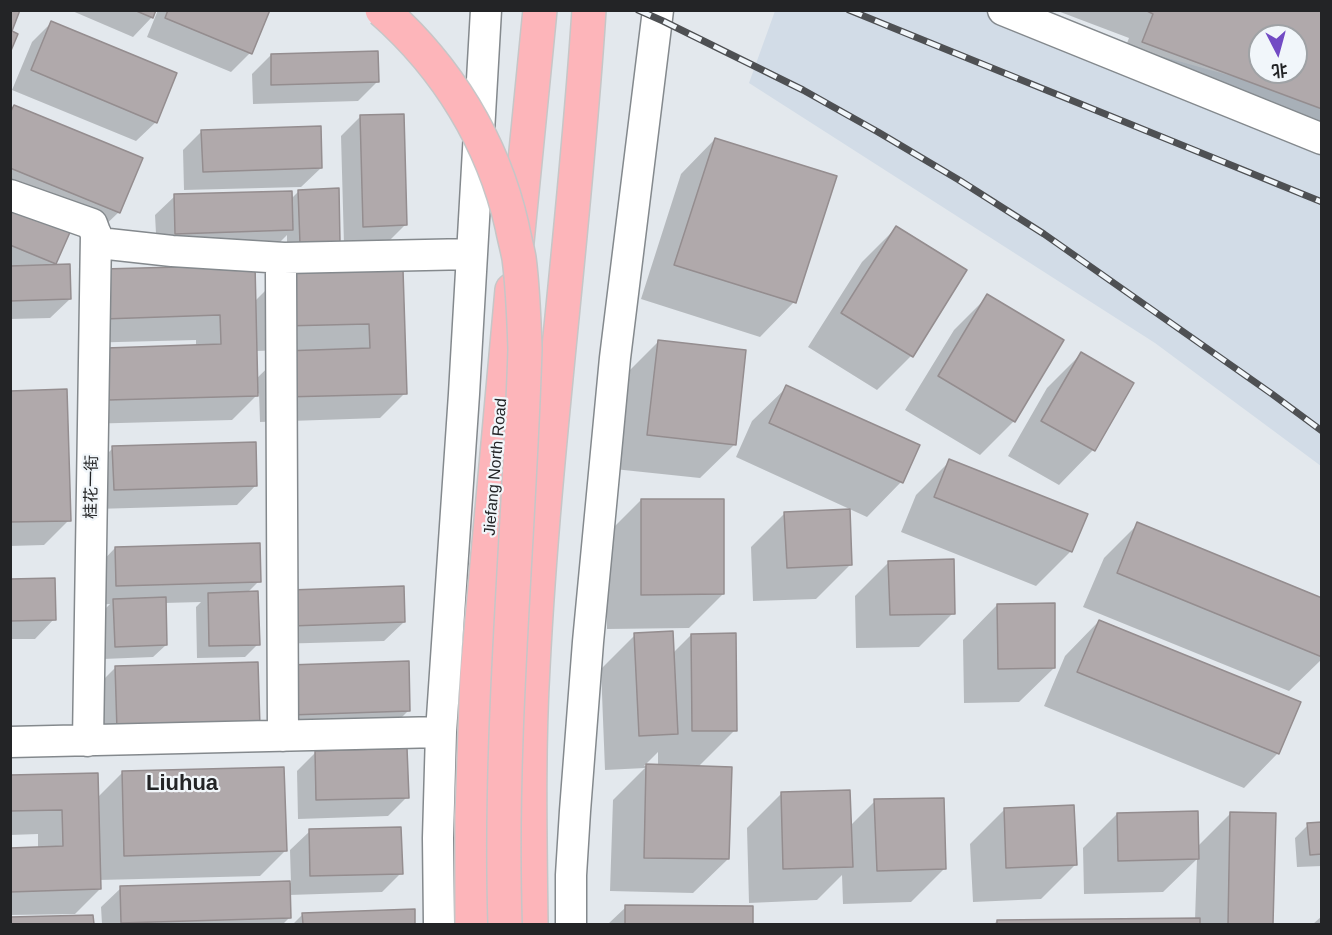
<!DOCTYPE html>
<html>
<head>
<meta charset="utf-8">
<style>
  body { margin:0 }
  #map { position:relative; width:1332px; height:935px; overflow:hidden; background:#e3e8ed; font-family:Helvetica,"Noto Sans SC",sans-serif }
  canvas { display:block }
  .frame { position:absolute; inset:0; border:12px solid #232426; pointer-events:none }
  .north { position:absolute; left:1248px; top:24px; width:60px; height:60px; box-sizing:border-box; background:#f1f6fa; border:2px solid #9fa2a5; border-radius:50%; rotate:174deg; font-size:16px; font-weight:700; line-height:24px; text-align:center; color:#232426 }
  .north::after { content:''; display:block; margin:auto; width:21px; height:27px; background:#724bc4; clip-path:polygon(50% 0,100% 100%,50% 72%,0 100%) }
</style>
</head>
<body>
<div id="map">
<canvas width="1332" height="935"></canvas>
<div class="frame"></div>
<div class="north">北</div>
</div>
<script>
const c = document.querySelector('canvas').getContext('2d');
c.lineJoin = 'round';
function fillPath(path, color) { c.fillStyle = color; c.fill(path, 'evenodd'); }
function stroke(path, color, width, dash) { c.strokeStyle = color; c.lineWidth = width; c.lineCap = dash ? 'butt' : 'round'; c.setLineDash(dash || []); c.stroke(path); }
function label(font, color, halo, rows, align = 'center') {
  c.font = font + ' Helvetica,"Noto Sans SC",sans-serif'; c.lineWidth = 4.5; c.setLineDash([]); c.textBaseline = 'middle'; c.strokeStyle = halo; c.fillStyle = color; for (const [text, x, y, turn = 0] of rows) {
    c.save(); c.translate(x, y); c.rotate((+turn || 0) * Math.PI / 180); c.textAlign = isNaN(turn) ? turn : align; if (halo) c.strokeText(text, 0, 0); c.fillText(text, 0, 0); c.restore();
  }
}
const built = new Path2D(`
  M996,10L1321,101V466L1155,343L749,83L775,11Z`);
const shadow = new Path2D(`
  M70,10H155L152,17L133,37Z
  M158,10H268L250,53L231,72L147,37Z
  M1055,10H1322V143L1118,67L1129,38ZM1260,36H1296V72H1260Z
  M51,23L156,122L136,141L12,90L32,42Z
  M271,55L377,82L358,101L253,104L252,74Z
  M14,107L119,212L99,231L10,194V110Z
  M360,117L405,225L386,244L344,245L341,136Z
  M202,131L321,168L301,187L184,190L183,150Z
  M715,139L794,302L760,337L641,299L681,174Z
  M299,191L339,242L287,256V235L273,249L157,252L155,215L175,196L291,199Z
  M10,206L69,230L54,266L70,299L50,318L10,319Z
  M896,228L965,271L911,356L877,390L808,347L862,262Z
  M104,271L254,302L282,274L402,271L405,393L380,418L260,422L259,393L232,420L83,424L82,374L196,347V340L80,343L79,296ZM286,350L256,379V351Z
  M988,296L1014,421L980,455L905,410L954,330Z
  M658,342L735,444L700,478L614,469L624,376Z
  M1081,354L1132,383L1093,450L1059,485L1008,456L1047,388Z
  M787,387L918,446L901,482L867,517L736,457L752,421Z
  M10,392L69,520L44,545L10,546Z
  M113,448L256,485L237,505L95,509L94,467Z
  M950,461L1071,551L1036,586L901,532L916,495Z
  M641,500L723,594L689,628L607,629V534Z
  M785,513L850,565L816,599L753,601L751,547Z
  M1138,524L1322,599V659L1289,691L1083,607L1104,558Z
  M115,548L259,581L247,593L258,644L245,657L197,658L196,607L201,602L164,603L166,645L153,657L103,659L101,613L110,604L98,605L96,568Z
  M889,562L953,613L919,647L856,648L855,596Z
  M10,581L54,619L35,639H10Z
  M291,591L404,622L384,641L273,644Z
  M997,605L1054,668L1019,702L964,703L963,640Z
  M1099,621L1278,753L1244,788L1044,706L1065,656Z
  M635,635L672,654L691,635L735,730L698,767L728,859L693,893L610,891L613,800L645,768L605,770L601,669ZM658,752V766H644Z
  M257,663L93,755L91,692L116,667Z
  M269,685L408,711L389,730L271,733Z
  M316,752L407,797L388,816L298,819L297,771Z
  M122,773L285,851L260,876L99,880L100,889L75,914L10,915V849L38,848V834L10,835V777L97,798Z
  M781,794L850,826L875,801L945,868L911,902L843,904L842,875L817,900L749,903L747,828Z
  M1004,810L1076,864L1041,899L973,902L970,844Z
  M1231,813L1275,814L1272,924H994L997,921L1195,920L1197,859L1163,892L1084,894L1083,848L1117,814L1197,847Z
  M1322,824V866L1297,867L1295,838L1308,825Z
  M310,831L401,873L382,892L289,895L290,917L283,924H102L101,907L121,888L291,883L290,850Z
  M626,907L752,908L751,924H608Z
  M413,911V924H293L303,914Z
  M1322,916V924H1313Z
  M92,917V924H10V919Z`);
const building = new Path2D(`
  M10,10H20L12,31L18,34L10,53Z
  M134,10H156L153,18Z
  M168,10H270L252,54L165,18Z
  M1145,10H1322V109L1142,42L1153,14ZM1260,36H1296V72H1260Z
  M51,21L177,73L157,123L31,70Z
  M378,51L379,82L271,85V54Z
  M14,105L143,158L120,213L10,168V113Z
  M404,114L407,225L363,227L360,115Z
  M321,126L322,168L203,172L201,130Z
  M715,138L837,176L796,303L674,265Z
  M339,188L340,243L300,244L298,190Z
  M292,191L293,230L175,234L174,194Z
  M10,205L71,230L56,264L10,245Z
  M896,226L967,270L913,357L841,313Z
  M70,264L71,299L10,301V266Z
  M255,265L258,396L108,400L106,348L221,344L220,315L104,319L103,269Z
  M403,270L407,394L284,397L283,351L370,348L369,324L283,326L281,273Z
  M987,294L1064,340L1015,422L938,376Z
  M658,340L746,350L736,445L647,435Z
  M1081,352L1134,383L1095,451L1041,421Z
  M786,385L920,445L903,483L769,423Z
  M67,389L71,521L10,522V391Z
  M256,442L257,486L114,490L112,446Z
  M949,459L1088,514L1072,552L934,497Z
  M641,499H724V594L641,595Z
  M850,509L852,565L787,568L784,512Z
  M1137,522L1322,598V657L1117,573Z
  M260,543L261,582L116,586L115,547Z
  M954,559L955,614L890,615L888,561Z
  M55,578L56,620L10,621V579Z
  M404,586L405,622L291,626L290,590Z
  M258,591L260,645L209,646L208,593Z
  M166,597L167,645L115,647L113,599Z
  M1055,603V668L998,669L997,604Z
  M1099,620L1301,702L1279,754L1077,672Z
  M673,631L678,734L639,736L634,633Z
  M736,633L737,731H692L691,634Z
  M409,661L410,711L290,715L288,665Z
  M258,662L260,727L117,731L115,666Z
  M407,748L409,798L316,800L315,751Z
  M646,764L732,767L729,859L644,858Z
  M284,767L287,851L124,856L122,771Z
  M98,773L101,889L10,892V848L63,846L62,810L10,811V775Z
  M850,790L853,867L783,869L781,792Z
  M944,798L946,869L877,871L874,799Z
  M1074,805L1077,865L1006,868L1004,808Z
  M1198,811L1199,859L1118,861L1117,813Z
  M1230,812L1276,813L1273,924H1228Z
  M1322,822V854L1310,855L1307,823Z
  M401,827L403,874L310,876L309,829Z
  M290,881L291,918L121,923L120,886Z
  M625,905L753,906V924H625Z
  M415,909V924H303L302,913Z
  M93,915L94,924H10V917Z
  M1200,918V924H997V920Z`);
const minor = new Path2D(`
  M1003,10L1322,139
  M10,195L92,224L99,243L172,251L284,258L472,254
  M281,273L283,736
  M88,741L96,234
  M10,742L441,732
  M439,924L438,838L441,732L464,394L486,10
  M571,924V875L575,811L588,642L615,358L658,10`);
const highway = new Path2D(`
  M517,242L540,10
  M472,924V816L477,675L512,290
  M531,924C530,839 528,752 533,667C544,447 575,230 589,10`);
const rail = new Path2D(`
  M638,10L663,21L803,90L878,132L959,180L1044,234L1272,394L1322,431
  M849,10L1322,202`);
const highwayBridge = new Path2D(`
  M382,10C447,67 493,142 512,226C514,237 517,247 519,258C523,288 524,319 525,349C519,541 499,732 505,924`);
const streetNames = [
  ["Jiefang North Road",496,467,-85],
  ["桂花一街",92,487,-89]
];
const districtNames = [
  ["Liuhua",182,784]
];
fillPath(built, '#d2dce7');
fillPath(shadow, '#0003');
fillPath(building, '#b0a9ab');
stroke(building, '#948d8f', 1.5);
stroke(minor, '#84898d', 33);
stroke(highway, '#c6c6c7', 36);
stroke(minor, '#fff', 30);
stroke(highway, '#fdb5ba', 33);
stroke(rail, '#4e5053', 7);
stroke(rail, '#f1f6fa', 4.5, [14]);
stroke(highwayBridge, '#c6c6c7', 36, []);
stroke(highwayBridge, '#fdb5ba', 33);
label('16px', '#232426', '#f1f6fa', streetNames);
label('bold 22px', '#232426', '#f1f6fa', districtNames);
</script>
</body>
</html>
